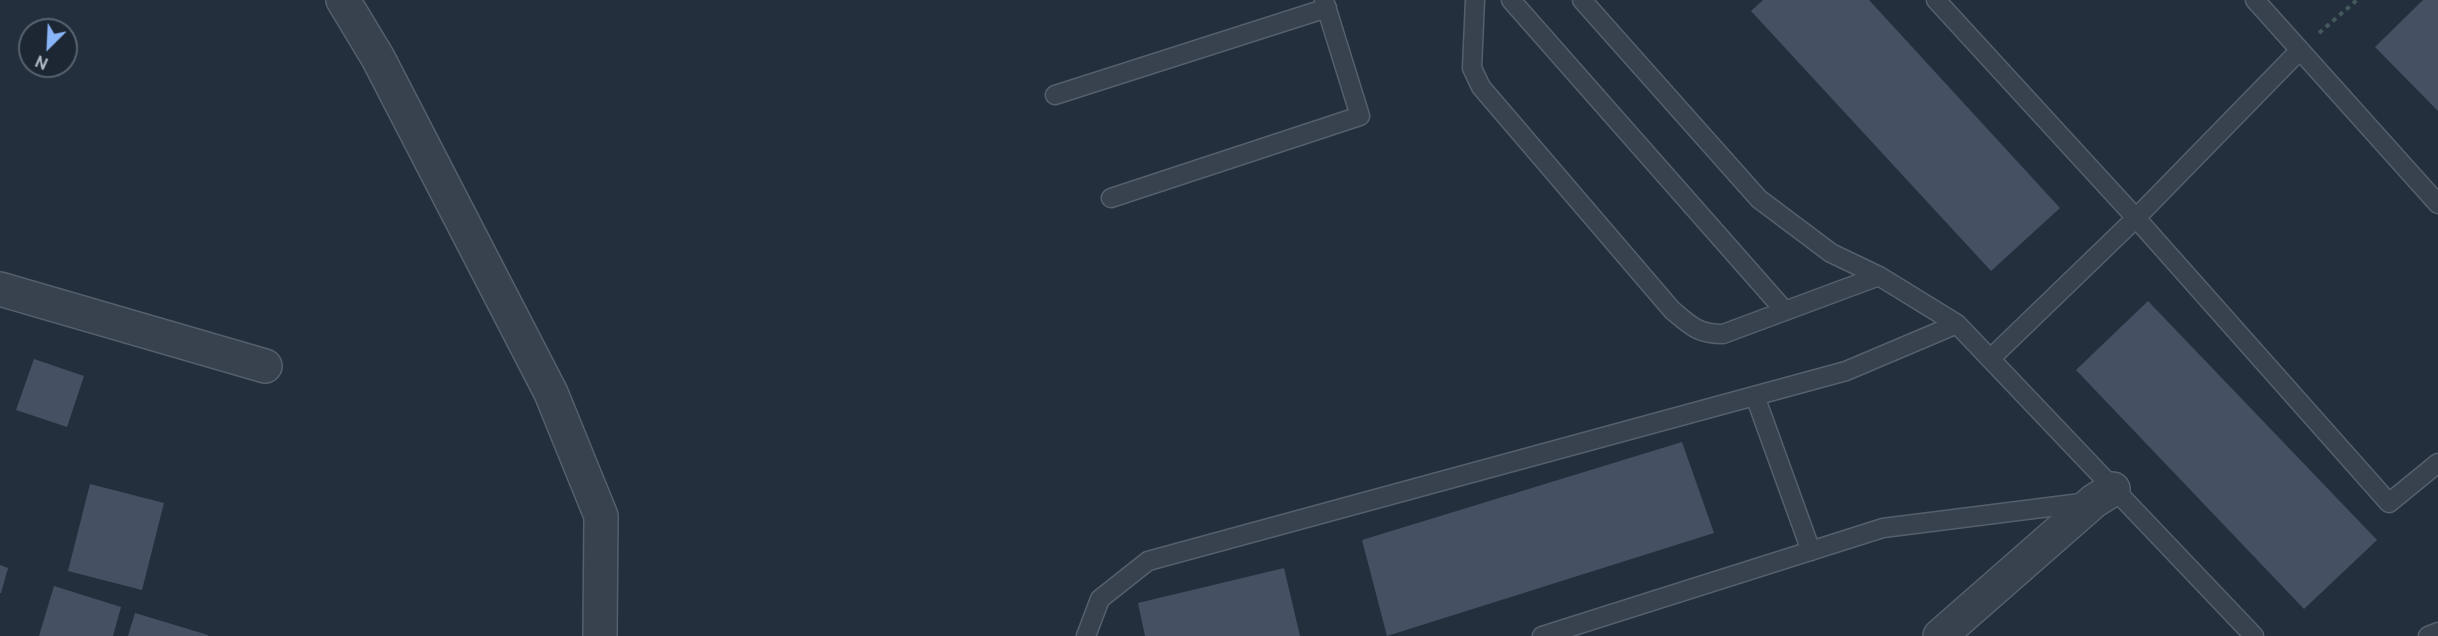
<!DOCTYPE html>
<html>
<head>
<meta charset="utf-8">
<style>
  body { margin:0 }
  #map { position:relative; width:2438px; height:636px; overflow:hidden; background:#242f3e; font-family:Ubuntu,sans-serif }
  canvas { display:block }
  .north { position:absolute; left:18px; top:18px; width:60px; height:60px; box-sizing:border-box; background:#1d2633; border:2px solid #59626f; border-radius:50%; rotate:204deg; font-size:16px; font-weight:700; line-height:24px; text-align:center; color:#b4bcc9 }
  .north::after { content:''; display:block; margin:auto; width:21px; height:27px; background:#8ab4f8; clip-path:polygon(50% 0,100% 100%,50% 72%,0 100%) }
</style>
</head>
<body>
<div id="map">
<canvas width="2438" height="636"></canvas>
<div class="north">N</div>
</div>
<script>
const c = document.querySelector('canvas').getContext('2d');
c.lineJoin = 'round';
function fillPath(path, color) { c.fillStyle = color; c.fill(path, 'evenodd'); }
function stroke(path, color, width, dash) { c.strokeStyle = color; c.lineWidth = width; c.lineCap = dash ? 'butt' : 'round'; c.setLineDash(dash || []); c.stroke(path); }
const building = new Path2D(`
  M1763,0H1869L2060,208L1991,271L1751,11Z
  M2423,0H2438V111L2375,47Z
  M2148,301L2377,540L2304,609L2076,370Z
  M34,359L84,376L67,427L16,410Z
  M1682,442L1714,533L1387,636L1362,540Z
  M90,484L164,503L142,590L68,571Z
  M0,565L8,568L1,593H0Z
  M1284,568L1300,636H1145L1138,603Z
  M54,586L121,607L113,636H39Z
  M135,613L208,635V636H128Z`);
const path = new Path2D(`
  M2319,33L2357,0`);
const service = new Path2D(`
  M1475,0L1472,68L1481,87L1672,310C1691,326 1698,334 1723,334L1879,276
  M1511,0L1785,311
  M1582,0L1759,199L1831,253L1879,276L1957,324L2254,636
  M1936,0L2136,218L2300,50
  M2255,0L2438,204
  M1055,95L1327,8
  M1111,198L1360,116L1324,0
  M1990,359L2136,218L2389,503L2438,463
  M1755,396L1811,551
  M1086,636L1100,599L1148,561L1846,371L1957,324
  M1542,636L1883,528L2089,502
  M2428,636L2438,632`);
const minor = new Path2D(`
  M343,0L378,58L551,393L601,516L600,636
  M0,289L265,366
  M1940,636L2094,501L2113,489`);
fillPath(building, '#455162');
stroke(service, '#565f6c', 21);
stroke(minor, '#565f6c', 36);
stroke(path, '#44595c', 4, [4.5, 4.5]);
stroke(service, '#38414e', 18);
stroke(minor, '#38414e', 33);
</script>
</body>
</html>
